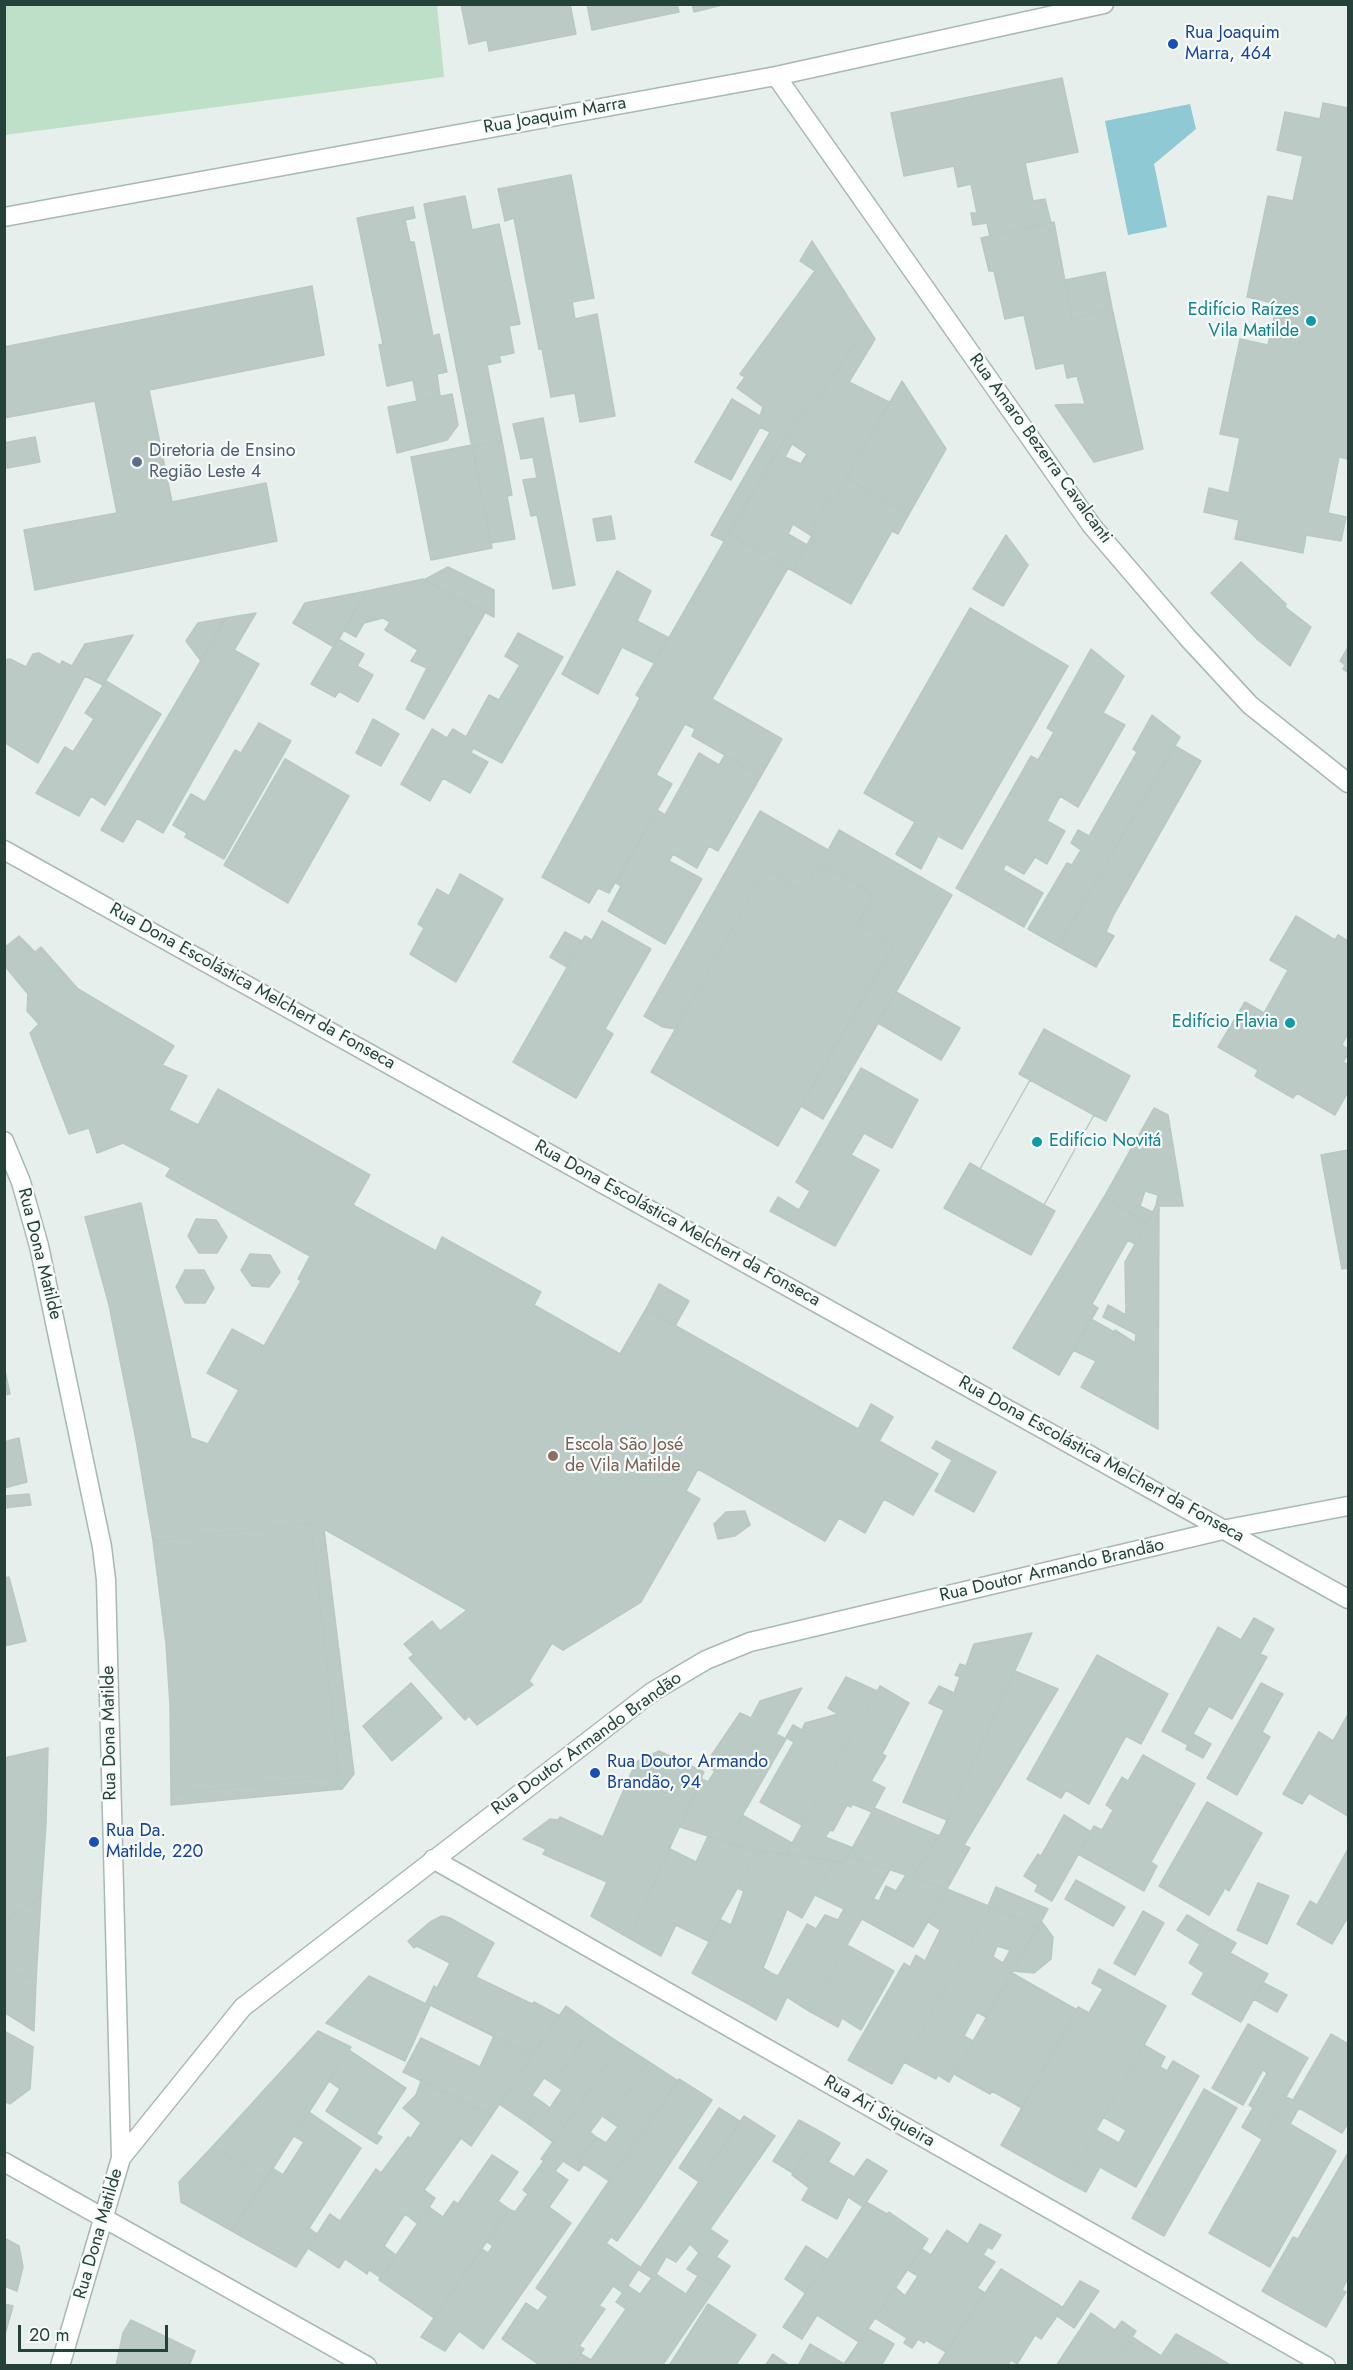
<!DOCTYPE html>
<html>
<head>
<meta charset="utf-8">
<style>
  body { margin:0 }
  #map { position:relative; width:1353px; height:2370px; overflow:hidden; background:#e6efeb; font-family:Jost,sans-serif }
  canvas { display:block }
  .frame { position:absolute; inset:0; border:6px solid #24423a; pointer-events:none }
  .scale { position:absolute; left:18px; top:2325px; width:150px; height:27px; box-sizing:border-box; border:3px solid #24423a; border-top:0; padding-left:8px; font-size:18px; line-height:21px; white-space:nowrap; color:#24423a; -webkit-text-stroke:4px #f7fbf9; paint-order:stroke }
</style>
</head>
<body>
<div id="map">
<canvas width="1353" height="2370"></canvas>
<div class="frame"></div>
<div class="scale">20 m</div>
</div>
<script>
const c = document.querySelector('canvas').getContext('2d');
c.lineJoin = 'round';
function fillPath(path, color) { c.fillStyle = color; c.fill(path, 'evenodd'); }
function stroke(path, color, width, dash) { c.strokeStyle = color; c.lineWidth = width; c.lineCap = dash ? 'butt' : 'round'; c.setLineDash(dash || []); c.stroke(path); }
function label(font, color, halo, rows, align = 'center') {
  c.font = font + ' Jost,sans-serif'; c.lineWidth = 4.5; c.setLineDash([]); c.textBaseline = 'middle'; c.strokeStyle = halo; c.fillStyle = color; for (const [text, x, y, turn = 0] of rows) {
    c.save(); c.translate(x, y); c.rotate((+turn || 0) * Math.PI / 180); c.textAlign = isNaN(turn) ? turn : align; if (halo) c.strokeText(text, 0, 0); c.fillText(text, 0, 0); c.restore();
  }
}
const green = new Path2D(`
  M4,5H437L444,77L5,135Z`);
const water = new Path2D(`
  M1190,104L1196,129L1154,164L1167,227L1128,235L1105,121Z`);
const building = new Path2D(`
  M461,4H570L576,34L489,51L487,40L469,44Z
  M587,4H677L679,12L592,30Z
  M692,4H726L694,12Z
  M1062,78L1078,152L1025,163L1033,201L1045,199L1051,223L990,236L987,223L973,225L971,213H977L971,184L958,187L954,166L904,176L891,113Z
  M1323,103L1348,108V459L1339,457L1328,513L1346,517L1341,541L1306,535L1303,553L1235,539L1239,520L1204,512L1209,488L1229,493L1240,438L1220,434L1240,339L1268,345L1277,304L1247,297L1268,196L1293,201L1303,156L1277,150L1285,112L1320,119Z
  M571,175L594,298L572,302L575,319L597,314L615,416L580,422L575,393L551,397L542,349H539L514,218L505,221L498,189Z
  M465,196L472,230L499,224L520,324L509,326L514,353L499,356L501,362L487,365L502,441L472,447L424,204Z
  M413,207L415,218L405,220L410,242H414L433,336L439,334L447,372L437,374L440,396L417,401L413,380L387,386L379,345L383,344L357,218Z
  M1054,222L1072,319L1112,308L1143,449L1094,462L1055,405L1085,404L1077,376L1067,378L1064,363L1036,369L1024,315L1005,319L994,271H989L981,238Z
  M812,241L867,327L806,415L802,411L724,541L711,535L770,432L760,427L731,480L695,462L732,399L760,416L763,407L737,388L745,377L740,374L815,271L800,261Z
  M1105,272L1112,308L1072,319L1065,280Z
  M312,286L324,355L149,390L172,502L266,483L277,541L35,590L24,530L117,513L95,401L4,418V347Z
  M867,327L875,339L849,382L889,402L833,501L828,498L812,526L816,528L812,536L793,524L788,534L807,545L793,571L729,533L802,411L806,415ZM792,444L807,454L801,464L785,457Z
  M902,381L946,449L909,514L846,478Z
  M452,394L458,425L447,440L397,453L388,407Z
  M543,418L575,585L553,589L537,515L531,516L523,480L537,478L533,457L521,459L513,424Z
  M35,437L40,462L7,468L4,443Z
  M502,441L512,495L507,496L515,539L491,543L472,447Z
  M472,445L492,548L431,560L411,457Z
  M846,478L909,514L898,534L892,531L851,604L793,571L816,528L812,526L828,498L833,501Z
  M611,516L615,539L597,541L593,519Z
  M729,533L788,568L712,699L782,739L761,776L692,736L695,729L685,724L656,775L672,784L609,893L598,888L589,903L542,877L640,698L636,695Z
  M1006,535L1028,565L1003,606L973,589Z
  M1241,562L1286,604L1285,607L1311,627L1290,666L1258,640L1211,593Z
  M448,567L494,590V617L424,580Z
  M617,571L651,591L637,621L669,638L654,663L622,647L598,694L562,674Z
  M423,579L485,613L424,719L406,709L427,668L411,661L418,650L385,630L390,622L383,618L364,623L356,637L343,630L367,591Z
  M367,591L334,647L293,623L305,603Z
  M970,608L1068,666L962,849L938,836L921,869L896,854L915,822L864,793Z
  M256,613L234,650L259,664L163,833L137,818L123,842L101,830L226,618Z
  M226,618L201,661L186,641L198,623Z
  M518,633L563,657L502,763L473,748L471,753L488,762L470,793L443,778L430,801L401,784L432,729L447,738L453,729L466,737L489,695L499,700L520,665L505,656Z
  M133,635L103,685L85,676L38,763L4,742V660L10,659L26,667L33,654L39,653L60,665L62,661L72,666L85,644Z
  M338,639L364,654L357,666L373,675L358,702L339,691L335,697L311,684Z
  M1348,647V672L1343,669L1345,665L1340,661Z
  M1091,649L1124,676L1103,713L1125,725L1078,807L1060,796L1047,821L1065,831L1047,864L1035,857L1024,874L1006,864L1003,870L1043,893L1024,927L956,888L1031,756L1038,760L1054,732L1047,728Z
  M106,681L161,714L105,805L91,796L79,816L36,793L65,747L73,752L94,719L85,713Z
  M1152,715L1180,737L1058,946L1028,929L1067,863L1072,865L1081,850L1071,843L1078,830L1089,836L1137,752L1133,749Z
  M373,719L399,734L381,766L356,753Z
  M259,723L291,741L224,859L185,837L187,833L173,825L191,794L205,802L235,750L241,753Z
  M1175,746L1201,761L1113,916L1106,932L1114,936L1096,967L1058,946Z
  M699,753L719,765L725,755L761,776L718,851L709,846L697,868L673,854L669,861L702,879L665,944L608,911L621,886L616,883L657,810L665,815Z
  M285,759L349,796L288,903L224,865Z
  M760,811L828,850L839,830L952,895L823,1119L801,1106L894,945L858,923L872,899L870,891L825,867L819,866L815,869L804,892L766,869L676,1029L663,1027L644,1016Z
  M819,866L825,867L870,891L872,899L858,923L894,945L778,1146L651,1072L766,869L804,892L815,869Z
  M460,874L503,899L456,982L410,954L424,928L418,924L437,889L449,896Z
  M1296,916L1335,940L1338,935L1348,941V1033L1342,1045L1348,1049V1054L1343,1062L1348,1065V1092L1335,1115L1297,1093L1293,1098L1255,1076L1258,1070L1218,1047L1245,1002L1264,1013L1288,970L1270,960Z
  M602,921L651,949L605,1029L613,1034L576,1098L513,1062L585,936L592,940Z
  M565,932L582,941L567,967L550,957Z
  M19,936L35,952L41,947L78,989L174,1046L162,1065L187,1076L169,1110L198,1125L218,1089L370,1175L353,1205L436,1251L442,1237L541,1292L534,1305L620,1354L646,1309L858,1429L871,1404L893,1417L879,1441L938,1474L913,1515L884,1499L865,1533L839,1518L825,1541L698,1469L686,1491L700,1499L641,1602L563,1650L552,1643L529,1681L533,1685L477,1725L469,1716L465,1720L409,1658L414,1655L404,1644L432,1621L440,1631L467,1610L324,1529L354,1774L342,1789L171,1805V1794L339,1775L311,1523L153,1541L136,1440L109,1305L85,1217L141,1203L191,1438L208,1444L301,1281L298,1279L310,1256L166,1176L171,1168L123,1143L97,1153L89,1128L69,1134L30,1033L39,1024L27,1011L28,994L4,965V948Z
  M896,992L960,1028L941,1060L878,1023Z
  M1044,1029L1130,1076L1106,1121L1094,1115L1044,1205L1055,1211L1031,1255L944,1208L970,1163L980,1169L1030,1080L1019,1074Z
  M861,1068L918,1100L892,1148L864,1133L851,1155L879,1170L835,1246L770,1211L778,1197L799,1210L810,1191L796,1182Z
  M1030,1080L1094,1115L1044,1205L980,1169Z
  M1154,1108L1168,1115L1183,1206H1156L1158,1195L1145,1191L1140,1206L1152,1212L1147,1223L1104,1197Z
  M1348,1150V1268L1342,1269L1321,1155Z
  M1104,1197L1147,1223L1135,1244L1128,1240L1092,1304L1098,1308L1059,1375L1013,1348Z
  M1156,1206H1159L1158,1429L1081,1387L1096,1361L1073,1350L1091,1319L1114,1332L1115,1330L1135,1343L1136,1334L1103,1317L1108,1305L1126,1315L1125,1262Z
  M196,1219L216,1220L227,1237L217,1253H199L188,1236Z
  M250,1254L270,1255L280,1272L269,1287L252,1286L241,1270Z
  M185,1270H204L214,1288L205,1303H185L176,1287Z
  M659,1284L689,1301L675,1326L646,1309Z
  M232,1329L264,1346L239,1390L207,1373Z
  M4,1366L10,1394L4,1395Z
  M19,1438L27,1482L4,1488V1442Z
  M936,1441L996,1472L974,1512L935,1491L952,1460L932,1448Z
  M29,1494L31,1505L4,1508V1496Z
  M745,1511L750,1525L735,1536L718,1539L714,1524L726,1512Z
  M311,1523L339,1775L171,1794L170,1705L166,1644L153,1541Z
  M9,1577L26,1641L4,1646V1578Z
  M1254,1618L1274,1629L1260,1654L1267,1657L1232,1719L1209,1706L1193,1734L1211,1744L1203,1758L1186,1749L1188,1745L1162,1731L1218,1627L1241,1640Z
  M1032,1633L947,1820L903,1802L944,1710L929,1703L939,1686L954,1693L960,1677L955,1675L960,1664L966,1666L974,1644Z
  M1097,1655L1168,1694L1141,1744L1126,1736L1089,1804L1066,1790L1061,1798L1027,1779Z
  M1015,1671L1058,1689L964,1845L970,1848L947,1889L912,1877L941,1833Z
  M846,1677L877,1691L802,1825L760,1802L794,1742L786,1737L793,1725L802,1730L805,1723L838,1714L828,1708Z
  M411,1683L442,1718L392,1761L363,1726Z
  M1261,1683L1283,1694L1262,1732L1270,1737L1237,1795L1207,1778Z
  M880,1686L909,1703L882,1754L886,1756L871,1781L885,1788L872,1812L852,1804L851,1807L847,1805L833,1831L830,1830L825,1837L853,1848L848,1856L844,1862L786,1854Z
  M802,1688L776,1734L786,1739L727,1842L680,1827L702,1779L708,1782L715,1771L707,1766L711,1756L740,1713L751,1718L760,1701Z
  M1348,1714V1816L1309,1793L1302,1804L1283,1794L1319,1732L1333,1741Z
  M48,1748L46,1824L4,1837V1758Z
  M659,1751L704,1772L629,1938L591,1916L607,1882L543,1854L546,1849L523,1839L550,1819L558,1820L560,1817L603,1837L636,1762Z
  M1143,1755L1195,1784L1151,1862L1157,1866L1144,1891L1078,1854L1094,1826L1102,1830L1113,1810L1106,1805L1122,1777L1128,1781Z
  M1207,1802L1262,1833L1229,1891L1225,1888L1209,1915L1159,1886Z
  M874,1808L939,1836L912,1877L848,1856Z
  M742,1815L792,1843L786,1854L753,1850L727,1842Z
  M1064,1815L1091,1832L1052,1901L1035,1891L1038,1885L1024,1876L1038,1854L1041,1856Z
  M46,1824L41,1897L4,1921V1837Z
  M708,1836L758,1851L708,1941L676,1925L661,1956L629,1938L670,1849L696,1862Z
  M1348,1849V1921L1346,1920L1332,1944L1297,1924L1310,1901L1317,1905Z
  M758,1851L834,1861L802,1918L787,1909L763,1968L771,1973L752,2006L692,1973L721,1920L731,1925L744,1891L737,1888Z
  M848,1856L890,1870L809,2011L787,1997L776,2020L752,2006L771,1973L778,1976L807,1924L816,1929L825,1915L838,1920L844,1909L815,1895L834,1861L844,1862Z
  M906,1875L947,1889L913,1947L862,1919L873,1899L879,1901L886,1886L896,1891Z
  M1076,1880L1125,1907L1113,1926L1065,1899Z
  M1258,1883L1289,1896L1267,1944L1237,1930Z
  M996,1887L1048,1909L1038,1927L988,1906Z
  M947,1889L991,1907L892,2084L848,2060L904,1963L910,1967L916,1955L925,1961L940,1930L928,1922Z
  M41,1897L36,1981L4,1968V1921Z
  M991,1907L1038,1927L986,2017L977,2012L964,2036L973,2041L949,2082L938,2075L936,2079L904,2062ZM997,1946L1010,1950L1003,1963L993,1957Z
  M1143,1911L1164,1923L1135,1975L1114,1963Z
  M1187,1915L1209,1928L1200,1944L1177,1930Z
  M442,1916L450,1918L494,1943L476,1977L532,2004L534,2002L560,2016L532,2055L426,2003L434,1986L437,1988L450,1963L417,1946L414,1948L408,1941L430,1922Z
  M1041,1921L1053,1937L1051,1959L1034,1973L1012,1971Z
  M1209,1928L1236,1943L1230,1953L1268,1974L1241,2022L1192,1994L1204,1973L1189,1963Z
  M847,1945L894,1971L861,2030L842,2018L838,2027L809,2011Z
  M4,1968L36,1981L34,2031L4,2012Z
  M1099,1969L1166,2006L1067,2182L1001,2145L1078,2007L1089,2013L1103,1989L1092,1983Z
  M1012,1973L1077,2010L1022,2108L992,2091L990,2094L954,2074Z
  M369,1976L430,2006L405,2061L326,2023Z
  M1264,1983L1287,1995L1277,2012L1254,1999Z
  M566,2006L593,2025L553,2084L544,2078L532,2095L542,2102L527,2123L499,2104Z
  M1248,2024L1308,2058L1262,2139L1242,2127L1253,2108L1249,2105L1267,2073L1263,2070L1243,2105L1212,2088Z
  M593,2025L621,2044L553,2142L527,2123L542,2102L550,2108L562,2090L553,2084Z
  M4,2031L33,2047L30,2089L10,2104L4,2101Z
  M318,2031L351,2047L266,2179L213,2146Z
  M1331,2034L1348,2044V2123L1342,2133L1299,2108L1290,2124L1336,2151L1270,2267L1209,2233L1286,2097L1293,2100Z
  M494,2036L532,2055L492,2115L403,2072L421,2038L480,2067Z
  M621,2044L649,2062L608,2120L602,2116L590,2132L596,2137L579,2161L553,2142Z
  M1144,2045L1165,2057L1160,2067L1167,2071L1173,2061L1199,2076L1136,2187L1100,2167L1086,2192L1067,2182L1096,2130L1119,2143L1126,2130L1103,2117Z
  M349,2050L406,2088L376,2134L382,2137L377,2144L326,2111L340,2089L329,2081Z
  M649,2062L678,2081L609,2181L579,2161L596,2137L606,2143L618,2127L608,2120Z
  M679,2079L712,2100L642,2205L609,2181Z
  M421,2081L492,2115L471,2146L461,2138L424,2190L435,2198L418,2224L405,2214L384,2246L396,2255L381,2278L369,2270L367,2274L345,2259L339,2268L308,2248L330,2214L340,2221L376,2169L381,2173L408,2137L411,2138L421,2123L403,2108L416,2095Z
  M1204,2089L1237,2108L1164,2236L1132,2218Z
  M719,2108L741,2122L699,2182L679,2168Z
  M309,2112L361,2148L309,2228L317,2234L296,2267L232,2231L272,2168L283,2175L304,2142L294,2136Z
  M744,2116L775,2136L710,2229L728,2241L716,2257L730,2266L716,2287L687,2269L699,2253L690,2244L676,2262L653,2249Z
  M799,2120L821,2132L793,2173L773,2161Z
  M821,2132L840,2143L828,2162L854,2177L867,2159L887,2171L863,2207L848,2197L837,2219L802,2200L809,2188L792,2175Z
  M553,2142L584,2164L579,2171L563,2161L555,2171L568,2180L549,2207L571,2223L483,2349L459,2331L445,2351L421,2337L482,2249L488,2253L493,2246L487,2242L509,2209L515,2212L528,2194L523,2190L544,2161L541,2159Z
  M213,2146L266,2179L232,2231L181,2202L179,2182Z
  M1348,2153V2278L1342,2290L1346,2292L1326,2327L1262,2291L1293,2237L1298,2239Z
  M492,2155L518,2172L498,2201L509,2209L434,2318L379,2280L429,2207L443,2217L454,2201L458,2204Z
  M609,2181L642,2205L617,2241L611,2237L606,2243L640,2267L623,2293L613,2286L599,2306L605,2309L579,2346L584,2349L572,2366H537L538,2364L502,2339L526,2303L538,2311L548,2297L536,2288Z
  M866,2202L887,2214L889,2212L928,2239L859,2342L817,2315L802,2339L783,2327Z
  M980,2224L1001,2235L992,2249L988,2247L983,2255L995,2262L977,2288L985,2293L946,2352L926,2340L924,2343L918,2339L912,2348L904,2343L907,2338L875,2318L896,2288L905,2296L918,2276L908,2270L922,2249L931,2255L947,2230L968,2244Z
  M4,2238L19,2246L23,2267L17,2291L4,2286Z
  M806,2246L828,2260L805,2293L785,2279Z
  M653,2249L666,2257L656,2274L686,2294L698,2276L716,2287L662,2366H572L581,2354L591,2360L626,2309L616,2302L628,2286L640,2294L652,2278L639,2270Z
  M1001,2269L1062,2307L1057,2316L1041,2339L1035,2335L1017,2364L1011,2360L1007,2366H937Z
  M1080,2281L1099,2291L1074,2328L1057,2316Z
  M4,2304L13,2306L4,2338Z
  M708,2304L756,2335L735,2366H669Z
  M1091,2313L1115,2330L1122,2321L1136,2331L1113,2366H1056Z
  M131,2320L195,2351L189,2366H116L123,2333Z
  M868,2329L894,2344L881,2366L844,2364Z
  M1176,2334L1210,2353L1202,2366H1113L1132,2337L1161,2356Z
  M810,2344L844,2364L802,2366L799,2364Z
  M1210,2353L1232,2366H1202Z
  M773,2354L790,2366H765Z`);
const minor = new Path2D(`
  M776,76L1092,526L1187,637L1250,705L1348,783
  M4,217L776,76L1104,4
  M4,850L1348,1599
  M4,1141L21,1182L39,1246L102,1547L106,1580L121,2158L60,2366
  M433,1859L1326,2366
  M121,2158L243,2007L652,1692L706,1660L750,1642L1227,1529L1348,1506
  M4,2162L367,2366`);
const markers = [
  [1173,44,6,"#1a4fb4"],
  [1311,321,6,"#0f9aa8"],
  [137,462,6,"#5c6f8a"],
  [1290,1023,6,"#0f9aa8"],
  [1037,1142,6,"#0f9aa8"],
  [553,1456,6,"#8d6e63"],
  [595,1773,6,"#1a4fb4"],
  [94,1842,6,"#1a4fb4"]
];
const transitNames = [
  ["Rua Joaquim",1185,34],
  ["Marra, 464",1185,55],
  ["Rua Doutor Armando",607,1763],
  ["Brandão, 94",607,1784],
  ["Rua Da.",106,1832],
  ["Matilde, 220",106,1853]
];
const streetNames = [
  ["Rua Joaquim Marra",555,116,-10],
  ["Rua Amaro Bezerra Cavalcanti",1040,449,54],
  ["Rua Dona Escolástica Melchert da Fonseca",252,987,29],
  ["Rua Dona Escolástica Melchert da Fonseca",677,1224,29],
  ["Rua Dona Matilde",39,1254,76],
  ["Rua Dona Escolástica Melchert da Fonseca",1101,1460,29],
  ["Rua Doutor Armando Brandão",1052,1571,-13],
  ["Rua Dona Matilde",110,1733,-91],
  ["Rua Doutor Armando Brandão",587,1744,-36],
  ["Rua Ari Siqueira",879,2112,30],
  ["Rua Dona Matilde",99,2234,-74]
];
const cultureNames = [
  ["Edifício Raízes",1299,311],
  ["Vila Matilde",1299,332],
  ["Edifício Flavia",1278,1023],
  ["Edifício Novitá",1049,1142,"left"]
];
const serviceNames = [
  ["Diretoria de Ensino",149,452],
  ["Região Leste 4",149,473]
];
const educationNames = [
  ["Escola São José",565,1446],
  ["de Vila Matilde",565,1467]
];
fillPath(green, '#bfe0c8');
fillPath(water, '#8ec9d4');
fillPath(building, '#bbcac4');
stroke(building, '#b8c9c2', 1.5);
stroke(minor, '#a8b8b2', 21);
stroke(minor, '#fff', 18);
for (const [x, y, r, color] of markers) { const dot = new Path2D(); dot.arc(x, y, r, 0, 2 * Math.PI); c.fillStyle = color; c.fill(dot); stroke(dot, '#f7fbf9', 2); }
label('18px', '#164399', '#f7fbf9', transitNames, 'left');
label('18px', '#24423a', '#f7fbf9', streetNames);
label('18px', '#0d838f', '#f7fbf9', cultureNames, 'right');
label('18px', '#4e5e75', '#f7fbf9', serviceNames, 'left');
label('18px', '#785e54', '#f7fbf9', educationNames, 'left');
</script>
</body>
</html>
